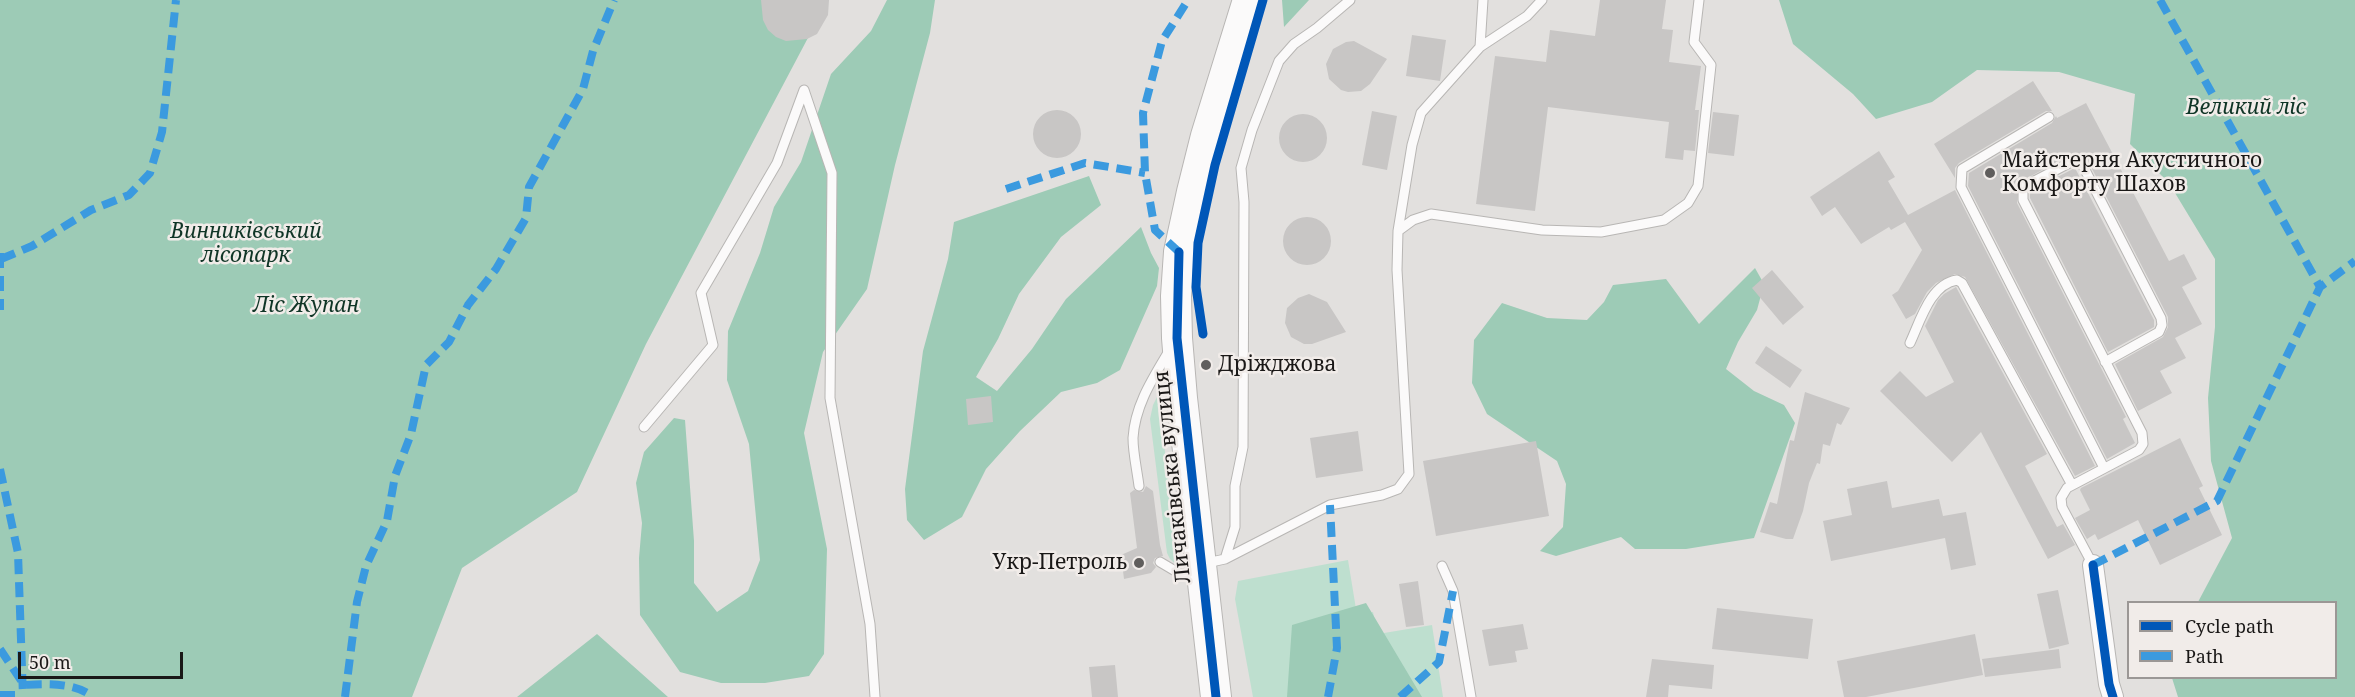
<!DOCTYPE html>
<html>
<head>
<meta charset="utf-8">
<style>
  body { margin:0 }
  #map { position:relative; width:2355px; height:697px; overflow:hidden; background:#e2e0de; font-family:"Noto Serif",serif }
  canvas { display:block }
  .legend { position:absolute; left:2127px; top:601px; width:210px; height:78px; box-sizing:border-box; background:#f1ece9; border:2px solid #9b9795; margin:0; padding:8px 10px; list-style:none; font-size:18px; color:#1a1817 }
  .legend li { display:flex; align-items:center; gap:12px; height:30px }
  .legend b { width:30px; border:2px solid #9b9795 }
  .scale { position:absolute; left:18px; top:652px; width:165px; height:27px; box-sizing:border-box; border:3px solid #1a1817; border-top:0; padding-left:8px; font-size:18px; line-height:21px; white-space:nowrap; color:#1a1817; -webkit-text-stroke:4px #f1ece9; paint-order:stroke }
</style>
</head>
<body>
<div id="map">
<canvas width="2355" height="697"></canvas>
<ul class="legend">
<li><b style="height:8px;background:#0057b8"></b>Cycle path</li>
<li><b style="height:8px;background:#3b9adf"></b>Path</li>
</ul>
<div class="scale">50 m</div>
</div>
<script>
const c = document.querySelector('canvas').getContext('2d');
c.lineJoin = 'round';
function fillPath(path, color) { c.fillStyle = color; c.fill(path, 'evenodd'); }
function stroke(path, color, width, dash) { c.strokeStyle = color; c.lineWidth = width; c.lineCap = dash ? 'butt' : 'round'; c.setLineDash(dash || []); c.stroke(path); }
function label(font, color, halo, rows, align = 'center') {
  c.font = font + ' "Noto Serif",serif'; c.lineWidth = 5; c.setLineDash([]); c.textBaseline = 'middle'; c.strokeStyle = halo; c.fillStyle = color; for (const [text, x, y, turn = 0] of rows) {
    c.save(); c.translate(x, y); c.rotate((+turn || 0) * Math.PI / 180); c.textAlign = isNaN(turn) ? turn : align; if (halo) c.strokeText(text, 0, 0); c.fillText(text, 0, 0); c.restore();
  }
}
const green = new Path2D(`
  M1158,395L1179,567L1170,559L1167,553L1150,419L1153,405Z
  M1348,560L1357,615L1373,612L1378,634L1432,625L1443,697H1253L1235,599L1238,581Z`);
const forest = new Path2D(`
  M0,0H828L646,344L577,492L462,568L412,697H0Z
  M887,0H935L930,33L895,165L867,289L823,352L804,433L827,549L824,654L809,676L765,683H721L680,672L640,615L639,558L642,523L636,483L644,452L674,418L685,420L694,541V583L717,612L748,591L760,560L749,444L727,380L728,331L760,253L774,207L801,162L831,74L871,31Z
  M1282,0H1309L1284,27Z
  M1779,0H2355V697H2178L2172,678H2336V602H2198L2232,538L2211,461L2208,398L2215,327V259L2169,183L2130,144L2135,94L2059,72L1977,70L1932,102L1876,119L1853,94L1793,44Z
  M1089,176L1101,205L1061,237L1019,294L998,339L976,377L997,391L1032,349L1066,299L1141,227L1151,253L1159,268L1157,286L1120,370L1097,383L1061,392L1020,431L986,469L962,517L924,540L907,520L905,489L923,351L948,259L954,222Z
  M1755,268L1764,284L1757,310L1738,342L1726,369L1754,391L1784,405L1795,423L1754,538L1686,549H1635L1621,537L1556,556L1540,551L1563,527L1566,484L1557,461L1487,414L1472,383L1474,340L1502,303L1547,318L1587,320L1604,302L1613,285L1666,279L1699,324Z
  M1366,603L1422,697H1287L1292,625Z
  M597,634L668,697H517Z`);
const building = new Path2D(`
  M761,0H829L828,15L817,34L807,39L786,41L776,37L768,30L763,20Z
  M1600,0H1666L1662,29L1673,30L1669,62L1701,66L1695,110H1699L1695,151L1684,150L1683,160L1665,158L1669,122L1548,107L1535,211L1476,204L1495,56L1546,62L1550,30L1595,36Z
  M1412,35L1446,40L1440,81L1406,76Z
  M1354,41L1387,59L1370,84L1361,91L1348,92L1341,90L1329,79L1326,64L1333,49L1346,42Z
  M2033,81L2052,111H2046L1959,163L1955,168V178L1934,144Z
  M2086,103L2169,261L2184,254L2197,279L2182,287L2202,324L2175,338L2186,358L2160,371L2172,393L2138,411L2115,364L2163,337L2168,327V317L2088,161L2080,155H2070L2018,183L2017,203L2126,417L2123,419L2135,443L2107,459L1968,186L1969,173L2052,123L2056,116L2057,118Z
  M1033 134a24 24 0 1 1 48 0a24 24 0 1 1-48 0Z
  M1372,111L1397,116L1387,170L1362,165Z
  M1713,112L1739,115L1734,156L1708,153Z
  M1279 138a24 24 0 1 1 48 0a24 24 0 1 1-48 0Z
  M1879,151L1895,177L1888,181L1908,215L1955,190L2095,466L2075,476L1965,277L1955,274L1936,283L1927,292L1915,314L1906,319L1892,295L1898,291L1922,250L1905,222L1891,230L1889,227L1861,244L1835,207L1822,216L1810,197Z
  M2075,168L2154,320V327L2108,352L2030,198V191Z
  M1283 241a24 24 0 1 1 48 0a24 24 0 1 1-48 0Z
  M1772,270L1804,307L1783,325L1752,288Z
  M1956,287L2047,454L2025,466L2057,527L2063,524L2075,545L2048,559L1981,432L1952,462L1880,391L1900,371L1926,397L1954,382L1925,326L1938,300L1944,294Z
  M1309,294L1327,302L1346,332L1312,344H1304L1291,337L1285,323L1287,308L1298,298Z
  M1766,346L1802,370L1790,388L1755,363Z
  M1805,392L1850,408L1841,425L1837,423L1830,446L1823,444L1820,464L1817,463L1809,483L1803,511L1793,539H1786L1760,532L1770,502L1777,504L1790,440L1794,441Z
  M991,396L993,422L968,425L966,399Z
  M1358,431L1363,471L1316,478L1310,438Z
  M2180,438L2203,486L2199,488L2222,535L2160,565L2138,520L2098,540L2095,534L2087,539L2075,518L2090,510L2080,490L2081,488Z
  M1536,441L1549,516L1436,536L1423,461Z
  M1887,481L1892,508L1939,499L1943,516L1966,512L1976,565L1951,570L1945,538L1831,561L1823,521L1852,515L1847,489Z
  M1146,486L1153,491L1160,545L1163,556L1155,558L1153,563L1156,567L1151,573L1124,579L1121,555L1137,548L1130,493L1134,490L1143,492Z
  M1418,581L1424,625L1406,627L1399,584Z
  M2058,590L2069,644L2049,649L2037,594Z
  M1717,608L1813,619L1808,659L1712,649Z
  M1523,624L1528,649L1515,651L1517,662L1489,666L1482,630Z
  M1975,634L1983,675L1866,697H1844L1837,661Z
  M2059,649L2061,668L1985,677L1982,659Z
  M1652,659L1714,665L1712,689L1669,685L1668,697H1646Z
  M1115,665L1118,697H1092L1089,667Z`);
const lane = new Path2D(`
  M1480,47L1483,0
  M2049,117L1962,169L1961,187L2104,468
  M1398,231L1413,220L1431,214L1542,230L1601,232L1664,220L1688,203L1698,186L1711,65L1694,42L1699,0
  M1910,343C1920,322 1930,284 1957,280L1962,283L2072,485
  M644,427L713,345L701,293L777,163L804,90L832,173L830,398L870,624L875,697
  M1139,486C1137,470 1133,453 1133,438C1135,405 1153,378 1169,351
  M1225,559L1235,527V486L1243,447L1244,202L1241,168L1252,130L1279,61L1294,44L1317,28L1350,0
  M1160,562L1182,575L1202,564L1225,559L1330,505L1382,495L1398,489L1409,474L1397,270L1398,231L1412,145L1421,113L1480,47L1527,16L1542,0
  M2093,565L2062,507L2061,498L2067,488L2139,450L2143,444L2142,433L2023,200V187L2073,161H2077L2082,164L2161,318L2162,325L2159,332L2105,362
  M1442,566L1453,591L1471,697`);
const street = new Path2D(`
  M2093,565L2109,684L2113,697`);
const primary = new Path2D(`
  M1216,697L1182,398L1177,338L1176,296L1179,252L1192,192L1206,136L1248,0`);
const quiet = new Path2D(`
  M2160,0L2320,287
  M1006,189L1085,163L1145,173
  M1179,252L1155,230L1145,173L1143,113L1162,41L1188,0
  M0,253V310
  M1,259L32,246L91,210L129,195L150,173L162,132L176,0
  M0,469L18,553L23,697
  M2093,565L2217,501L2320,287L2355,261
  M0,649L24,685C46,684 75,682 93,697
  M0,695H23
  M345,697L357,602L366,566L387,521L395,476L411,434L426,365L449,342L468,305L496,269L526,218L529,187L583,89L593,51L614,0
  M1328,697L1337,648L1330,505
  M1400,697L1439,662L1453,591`);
const cycleway = new Path2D(`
  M1179,252L1177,338L1216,697
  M1203,334L1196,287L1198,243L1215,165L1263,0
  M2093,565L2109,684L2113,697`);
const markers = [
  [1990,173,6,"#605e5d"],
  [1206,365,6,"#605e5d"],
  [1139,563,6,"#605e5d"]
];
const parkNames = [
  ["Великий ліс",2246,108],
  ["Винниківський",246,232],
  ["лісопарк",246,256],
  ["Ліс Жупан",306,306]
];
const poiNames = [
  ["Майстерня Акустичного",2002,161],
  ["Комфорту Шахов",2002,185],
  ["Дріжджова",1218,365],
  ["Укр-Петроль",1127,563,"right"]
];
const streetNames = [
  ["Личаківська вулиця",1173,477,-96]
];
fillPath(green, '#bedfcf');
fillPath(forest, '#9dcbb6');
fillPath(building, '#c8c6c5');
stroke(lane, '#b8b6b4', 11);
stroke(street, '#b8b6b4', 22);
stroke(primary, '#b8b6b4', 32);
stroke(lane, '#fbfafa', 9);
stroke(street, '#fbfafa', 20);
stroke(primary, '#fbfafa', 30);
stroke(quiet, '#3b9adf', 8, [15, 8]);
stroke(cycleway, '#0057b8', 9);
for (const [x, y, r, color] of markers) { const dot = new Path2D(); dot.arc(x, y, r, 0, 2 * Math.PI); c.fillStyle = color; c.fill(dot); stroke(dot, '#f1ece9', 2); }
label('italic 21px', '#0f3526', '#f1ece9', parkNames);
label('21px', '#1a1817', '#f1ece9', poiNames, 'left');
label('21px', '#1a1817', '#f1ece9', streetNames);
</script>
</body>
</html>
